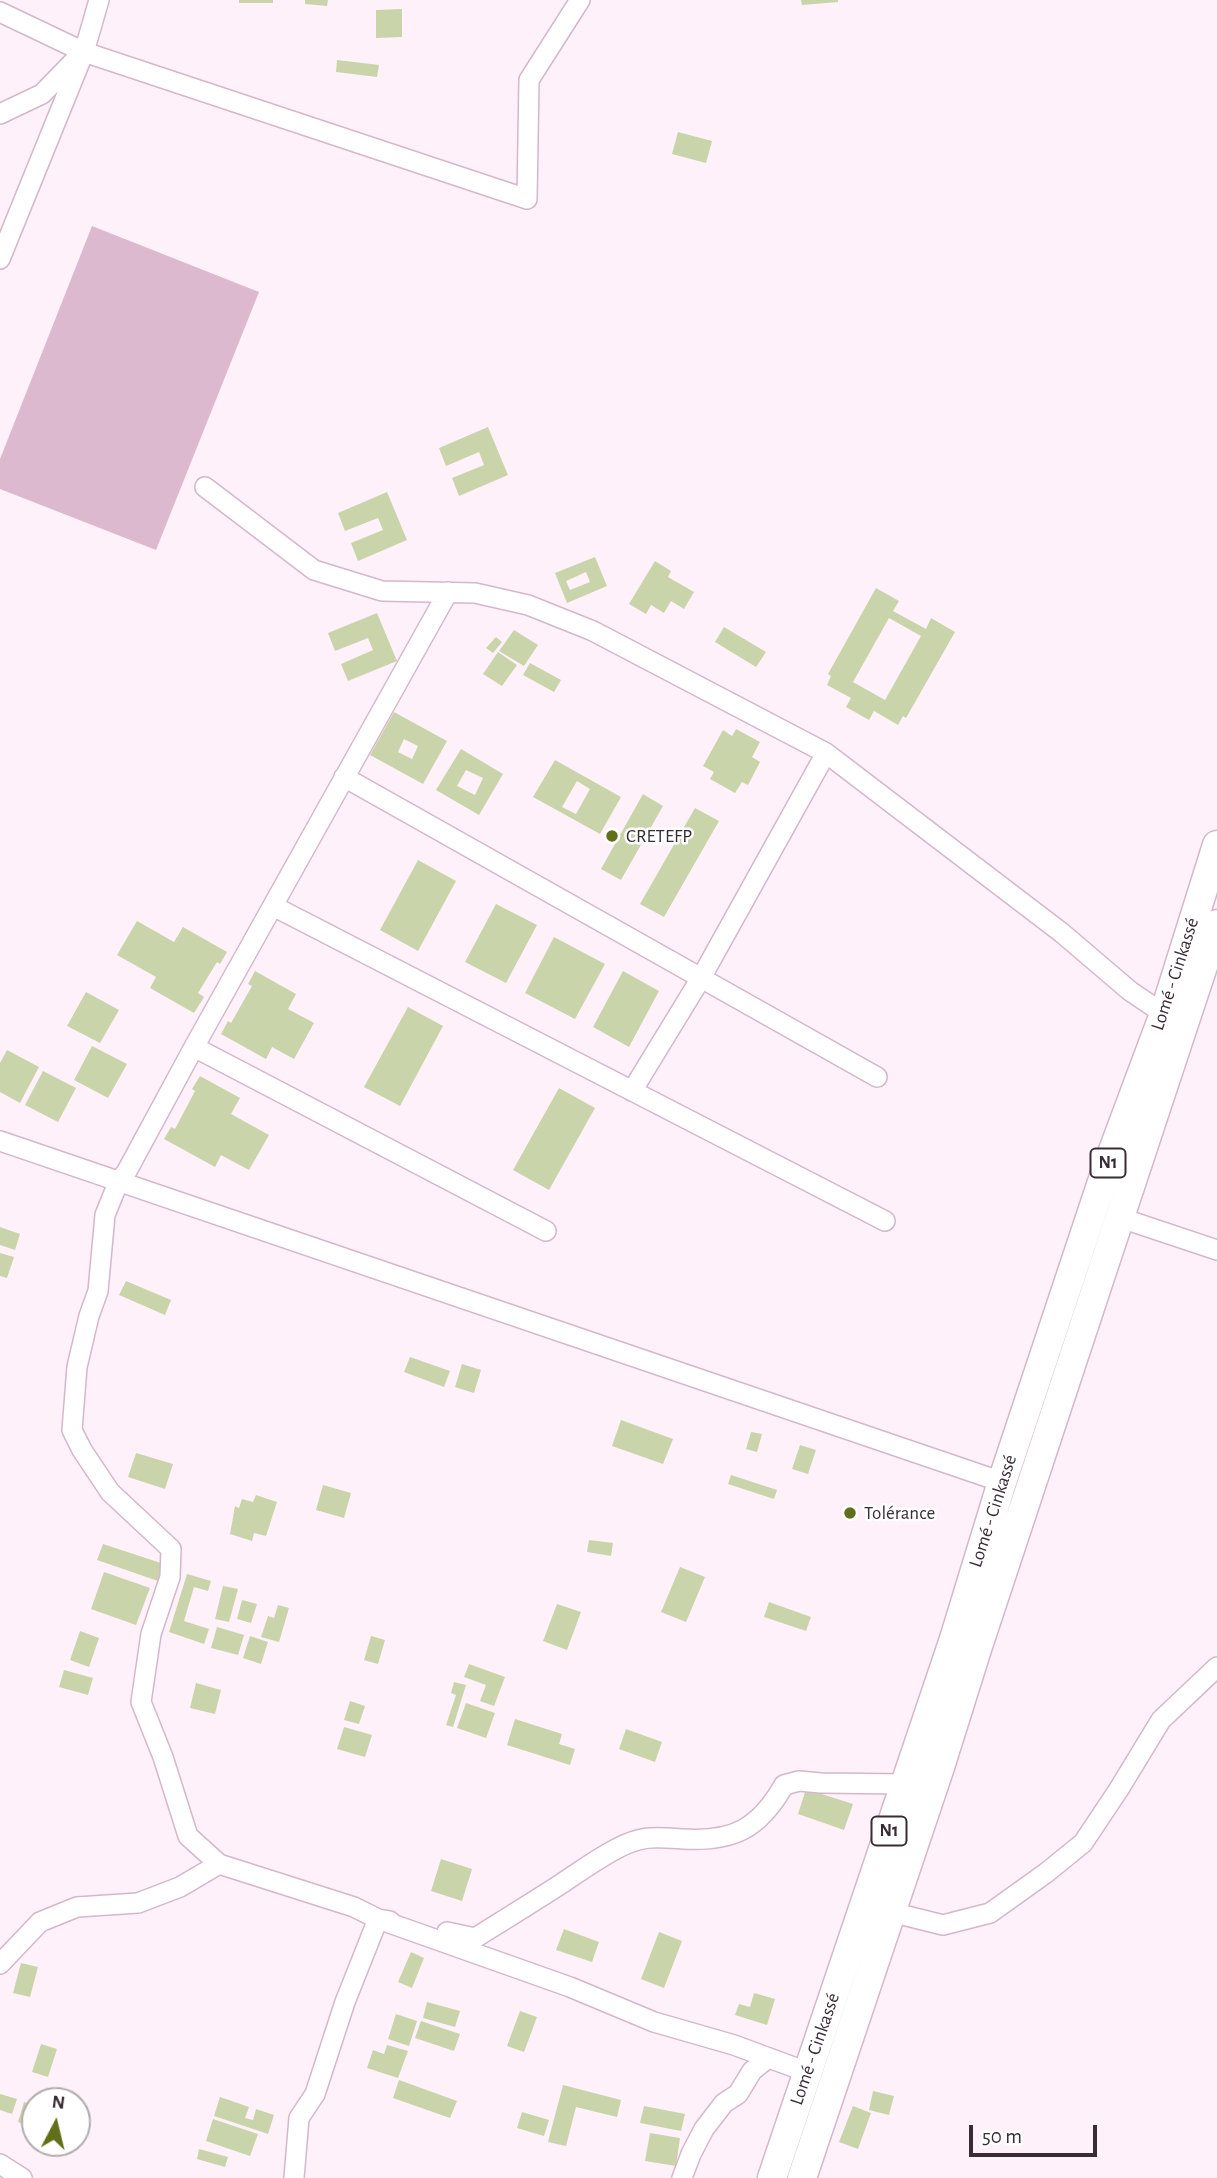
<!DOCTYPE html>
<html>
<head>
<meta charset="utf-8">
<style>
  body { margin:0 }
  #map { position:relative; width:1217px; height:2178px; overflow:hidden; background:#fef1f9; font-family:"Alegreya Sans",sans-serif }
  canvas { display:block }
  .north { position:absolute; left:21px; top:2087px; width:70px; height:70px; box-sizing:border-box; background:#fff; border:2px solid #b0abae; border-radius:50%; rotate:7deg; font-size:19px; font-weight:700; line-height:28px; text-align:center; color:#392d35 }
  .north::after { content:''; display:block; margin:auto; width:24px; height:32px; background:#626f19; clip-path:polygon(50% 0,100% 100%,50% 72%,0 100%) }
  .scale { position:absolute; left:969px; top:2125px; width:128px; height:32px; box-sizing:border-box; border:4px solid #392d35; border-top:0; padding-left:9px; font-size:21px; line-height:24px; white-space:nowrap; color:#392d35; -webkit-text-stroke:5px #fff; paint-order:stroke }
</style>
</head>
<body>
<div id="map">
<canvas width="1217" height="2178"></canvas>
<div class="north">N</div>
<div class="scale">50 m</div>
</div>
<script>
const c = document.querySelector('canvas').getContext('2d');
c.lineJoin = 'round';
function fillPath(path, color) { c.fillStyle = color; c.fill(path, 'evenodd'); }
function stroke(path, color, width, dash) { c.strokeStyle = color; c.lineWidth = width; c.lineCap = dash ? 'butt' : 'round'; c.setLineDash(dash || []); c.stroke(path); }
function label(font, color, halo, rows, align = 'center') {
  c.font = font + ' "Alegreya Sans",sans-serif'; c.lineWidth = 5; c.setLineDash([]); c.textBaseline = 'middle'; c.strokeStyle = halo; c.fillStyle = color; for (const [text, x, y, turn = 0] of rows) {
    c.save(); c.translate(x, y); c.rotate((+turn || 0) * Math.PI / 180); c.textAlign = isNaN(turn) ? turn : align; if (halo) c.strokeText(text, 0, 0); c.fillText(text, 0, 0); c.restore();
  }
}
const green = new Path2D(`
  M92,226L259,292L156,550L0,489V459Z`);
const building = new Path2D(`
  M239,0H273V3H239Z
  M305,0H328L327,6L305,4Z
  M801,0H838V2L802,5Z
  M402,9V37L376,38V10Z
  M337,60L379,65L377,77L336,72Z
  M678,132L712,141L706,163L672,154Z
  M488,427L508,475L459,496L452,478L484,465L479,452L446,466L439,448Z
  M387,492L407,540L358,561L351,543L383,530L378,518L345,531L338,513Z
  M595,557L607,586L567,603L555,573ZM586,572L590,582L570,590L566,581Z
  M655,561L671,571L668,577L694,592L684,609L671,601L664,613L651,605L646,614L629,604Z
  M876,588L899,601L893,611L926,629L931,618L955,632L906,718L903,716L898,725L874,711L869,720L846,707L851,698L827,685L831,676L828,674ZM889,618L921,636L885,700L853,682Z
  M377,613L397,661L348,681L341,664L373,650L368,638L335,651L328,633Z
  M724,627L766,652L756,667L715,642Z
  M514,630L538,645L524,666L499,651Z
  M496,637L502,642L493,653L486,648Z
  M498,652L517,665L502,686L483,674Z
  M530,663L561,680L554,692L523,675Z
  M394,712L447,741L423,784L370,755ZM404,739L418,746L412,759L398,752Z
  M736,729L760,742L752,757L760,762L748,785L742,782L735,793L710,779L714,772L703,766L723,730L732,736Z
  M461,749L503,774L479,815L436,790ZM466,770L483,778L475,795L457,786Z
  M555,760L621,797L600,834L533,797ZM577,781L590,789L576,814L562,807Z
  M643,794L663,806L621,880L601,869Z
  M695,808L719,821L664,917L640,904Z
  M418,860L456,881L418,951L380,930Z
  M496,904L537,925L506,983L465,962Z
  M137,921L174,942L183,927L227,952L220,964L217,962L198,993L204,997L194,1013L150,988L156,977L117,955Z
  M554,937L605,964L575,1019L525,993Z
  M255,971L296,994L288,1009L314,1023L294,1059L272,1047L266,1059L221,1034L228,1021L231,1023L252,986L248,984Z
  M623,971L659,991L629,1047L593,1027Z
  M86,992L119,1010L100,1043L67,1026Z
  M408,1007L443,1026L400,1106L364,1087Z
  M92,1046L127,1064L108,1098L74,1080Z
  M7,1050L39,1067L20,1103L0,1092V1063Z
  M43,1071L76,1088L58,1122L25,1105Z
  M200,1076L240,1098L231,1114L269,1135L249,1170L221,1155L215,1167L164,1139L171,1127L175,1129L195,1091L192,1089Z
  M559,1088L595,1108L549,1190L513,1170Z
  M0,1227L20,1234L15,1250L0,1245Z
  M0,1253L14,1257L7,1278L0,1276Z
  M126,1281L171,1300L165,1315L119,1295Z
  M410,1357L450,1371L444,1387L404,1372Z
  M462,1364L481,1370L474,1393L455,1387Z
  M621,1420L673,1439L663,1464L612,1446Z
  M751,1432L762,1434L757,1452L746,1449Z
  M800,1445L816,1450L808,1474L792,1469Z
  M136,1453L173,1464L165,1489L128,1477Z
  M731,1475L777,1490L774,1499L728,1484Z
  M323,1485L351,1493L344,1518L316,1510Z
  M256,1495L277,1502L266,1536L254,1533L252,1541L230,1534L235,1506L239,1508L242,1499L253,1502Z
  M589,1540L613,1543L611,1556L587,1552Z
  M103,1544L164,1564L158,1581L97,1560Z
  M680,1567L705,1577L686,1622L661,1612Z
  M104,1572L150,1588L136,1625L91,1609Z
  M187,1574L211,1581L208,1591L194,1587L184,1621L209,1629L204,1644L169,1632Z
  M223,1586L238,1589L229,1622L215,1619Z
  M242,1600L257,1604L251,1623L237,1619Z
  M769,1602L811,1617L806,1631L764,1617Z
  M557,1604L581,1612L567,1650L543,1641Z
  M278,1605L289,1608L279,1642L261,1637L268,1616L274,1618Z
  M217,1627L244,1635L238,1655L211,1648Z
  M80,1631L99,1638L89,1667L70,1660Z
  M250,1636L268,1642L261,1664L243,1658Z
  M371,1636L385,1640L378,1664L364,1660Z
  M469,1664L505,1677L494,1706L480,1701L486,1685L464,1677Z
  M64,1670L93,1678L88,1695L59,1687Z
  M454,1682L466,1685L453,1727L446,1725L456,1695L451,1693Z
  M196,1683L221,1690L215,1714L190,1708Z
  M350,1701L365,1706L359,1724L344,1720Z
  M466,1703L495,1713L486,1738L457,1728Z
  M515,1719L562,1734L559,1744L575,1749L570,1765L507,1745Z
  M344,1727L372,1735L365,1757L337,1749Z
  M626,1729L662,1742L655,1762L619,1749Z
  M806,1789L853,1804L844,1830L798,1814Z
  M441,1859L472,1869L462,1901L431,1891Z
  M564,1929L599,1942L592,1962L556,1950Z
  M659,1932L682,1941L664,1988L641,1979Z
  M411,1952L424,1958L412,1988L398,1982Z
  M21,1963L38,1967L30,1997L13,1993Z
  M754,1993L775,1999L767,2025L735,2015L739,2004L750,2007Z
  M427,2002L460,2011L455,2027L423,2018Z
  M520,2011L537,2017L524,2052L507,2046Z
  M396,2014L417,2021L409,2046L388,2039Z
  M421,2021L460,2034L454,2051L415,2038Z
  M41,2044L57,2049L48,2077L32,2072Z
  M387,2045L408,2051L398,2078L367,2068L373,2050L384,2054Z
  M399,2080L457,2101L450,2118L393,2098Z
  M563,2085L621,2100L617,2117L576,2107L566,2146L548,2142Z
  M873,2091L894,2096L889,2115L869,2110Z
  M0,2094L17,2099L12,2114L0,2110Z
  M220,2097L249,2107L245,2118L253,2120L256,2109L274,2115L268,2134L214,2116Z
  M24,2102L35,2105L31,2127L18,2122Z
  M644,2106L685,2114L681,2131L640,2123Z
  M853,2106L871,2113L858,2149L839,2142Z
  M522,2112L549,2120L544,2136L517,2128Z
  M213,2119L258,2134L250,2156L206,2141Z
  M650,2133L680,2138L676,2166L645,2161Z
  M199,2149L228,2157L225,2167L197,2159Z`);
const minor = new Path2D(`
  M99,0L84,52L527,199L529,80L580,0
  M0,12L84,52L0,259
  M0,114L42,94L77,58
  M205,487L314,570L382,591L475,593L528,605L593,631L826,753L1062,933L1130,991L1164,1014
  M448,592L194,1047L127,1171L118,1183L105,1215L98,1291L89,1316L77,1367L72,1430L82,1450L110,1492L171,1549L170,1577L151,1634L141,1702L163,1757L188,1836L219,1864L354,1907L378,1919L570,1987L654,2022L734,2045L807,2072
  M344,777L877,1077
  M273,906L885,1221
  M194,1047L546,1231
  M632,1091L701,978L826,753
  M0,1141L1002,1482
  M1121,1218L1217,1250
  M879,1909L943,1925L990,1913L1046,1873L1083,1843L1119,1789L1161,1720L1217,1667
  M447,1932L475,1938C504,1920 533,1902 561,1884C579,1872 597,1859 616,1849C642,1835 655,1837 683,1839C733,1842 759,1829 784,1785L799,1781L821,1783L905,1784
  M0,1964L40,1922L77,1907L138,1903L180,1887L219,1864
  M0,2164L22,2178
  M294,2178L299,2118L315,2094L345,2002L378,1919L390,1921
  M682,2178L691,2154L704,2129L724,2103L738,2094L752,2071L768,2058`);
const highway = new Path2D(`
  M772,2178L953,1642L1002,1482L1108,1164L1164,1014L1217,845
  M802,2178L940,1767L977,1649L1217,924`);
const markers = [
  [612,836,7,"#626f19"],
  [850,1513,7,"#626f19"]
];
const shields = [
  [1108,1163,35],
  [889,1831,35]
];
const shieldNames = [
  ["N1",1108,1163],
  ["N1",889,1831]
];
const poiNames = [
  ["CRETEFP",626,836],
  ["Tolérance",864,1513]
];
const streetNames = [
  ["Lomé - Cinkassé",1175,974,-72],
  ["Lomé - Cinkassé",993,1511,-72],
  ["Lomé - Cinkassé",815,2049,-71]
];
fillPath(green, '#ddb9d0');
fillPath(building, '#cad4aa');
stroke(minor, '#d5b7cb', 22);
stroke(highway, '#d5b7cb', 31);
stroke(minor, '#fff', 19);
stroke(highway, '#fff', 28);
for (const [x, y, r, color] of markers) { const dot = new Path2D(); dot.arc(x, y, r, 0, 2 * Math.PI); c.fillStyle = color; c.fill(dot); stroke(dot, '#fff', 2.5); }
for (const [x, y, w] of shields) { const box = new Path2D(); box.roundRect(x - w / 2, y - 14.5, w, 29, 5); c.fillStyle = '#fff'; c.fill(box); stroke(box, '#392d35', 2); }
label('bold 18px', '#392d35', null, shieldNames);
label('19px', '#392d35', '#fff', poiNames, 'left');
label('19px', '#392d35', '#fff', streetNames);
</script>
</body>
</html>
